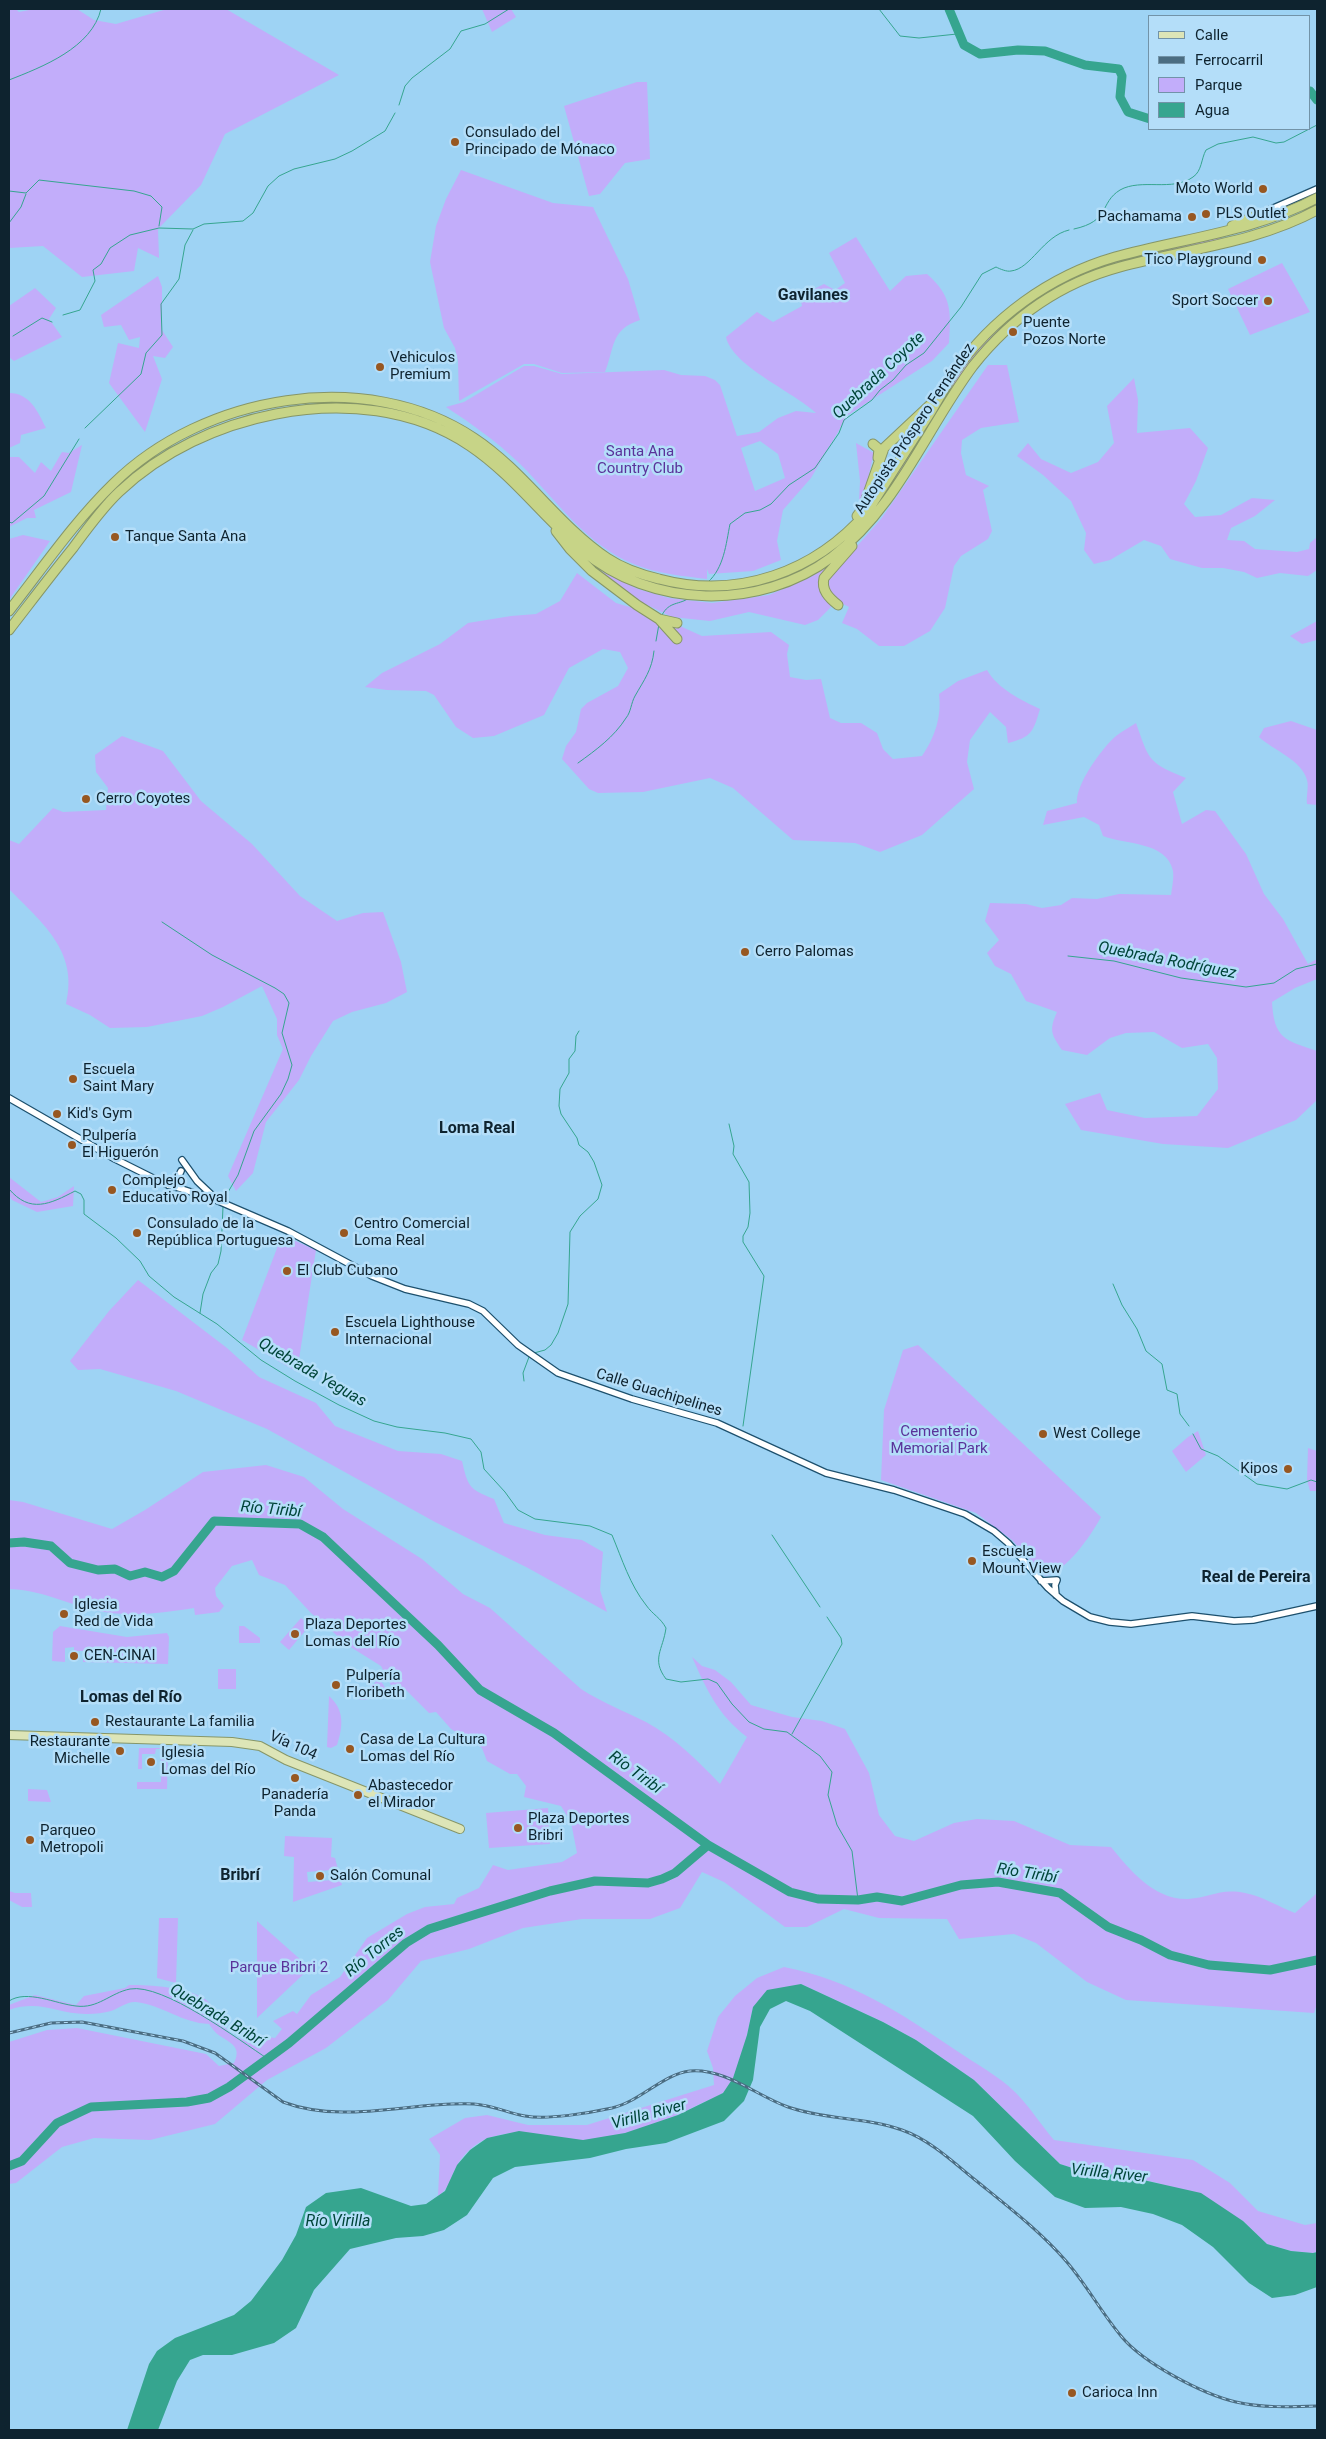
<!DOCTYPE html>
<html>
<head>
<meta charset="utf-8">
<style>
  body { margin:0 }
  #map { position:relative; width:1326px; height:2439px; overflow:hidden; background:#9ed3f4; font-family:Roboto,sans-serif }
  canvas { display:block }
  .frame { position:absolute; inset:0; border:10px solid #0e232f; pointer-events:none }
  .legend { position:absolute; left:1148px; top:15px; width:162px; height:115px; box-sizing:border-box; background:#b4def9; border:1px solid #7293a8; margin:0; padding:6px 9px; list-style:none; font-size:15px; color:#0e232f }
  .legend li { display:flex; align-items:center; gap:10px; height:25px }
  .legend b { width:25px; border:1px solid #7293a8 }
</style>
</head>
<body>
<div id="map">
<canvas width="1326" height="2439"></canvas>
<div class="frame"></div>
<ul class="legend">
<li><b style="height:6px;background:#dde5b7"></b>Calle</li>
<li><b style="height:6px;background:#4b6d82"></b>Ferrocarril</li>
<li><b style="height:14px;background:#c2adfa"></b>Parque</li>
<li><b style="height:14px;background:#36a58f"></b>Agua</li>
</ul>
</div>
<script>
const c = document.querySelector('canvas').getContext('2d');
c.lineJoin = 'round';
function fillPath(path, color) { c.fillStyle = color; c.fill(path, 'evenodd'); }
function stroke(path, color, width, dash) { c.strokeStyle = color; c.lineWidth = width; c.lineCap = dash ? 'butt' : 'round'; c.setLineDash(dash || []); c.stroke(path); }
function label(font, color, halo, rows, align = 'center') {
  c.font = font + ' Roboto,sans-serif'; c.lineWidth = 5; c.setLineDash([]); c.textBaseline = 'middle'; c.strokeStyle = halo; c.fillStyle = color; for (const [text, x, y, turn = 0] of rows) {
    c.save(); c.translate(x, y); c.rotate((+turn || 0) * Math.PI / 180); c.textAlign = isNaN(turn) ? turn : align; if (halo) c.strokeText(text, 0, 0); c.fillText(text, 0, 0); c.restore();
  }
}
const green = new Path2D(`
  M9,9H16L19,12L34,9H77L94,20L116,24L167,9H226L339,75L225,134L201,185L158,229L159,258L138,248L134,271L82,277L43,246L9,248Z
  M482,9H511L516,17L492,32Z
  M637,82H647L650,159L625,163L600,194L589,196L564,106Z
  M461,170L553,203L593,207L628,279L640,320C610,330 615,347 605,372L562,373L534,364H524L459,401L458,361L455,348L444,328L430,262L436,226L446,199Z
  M1223,235L1219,238L1223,239L1054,290L1032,304L1029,301C1091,262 1153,251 1223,235Z
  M856,237L890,291L906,276L927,274C952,296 951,311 949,343L932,361L848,415L811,478L783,510L777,541L781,560L753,571L709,574L707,569V579C684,576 658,574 636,565C586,546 556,499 519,463C496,441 472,424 446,407L464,402L524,366H534L562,374L664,370L681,375L705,376L715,380L720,385L737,436L759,432L778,418L796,411L816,413C794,392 732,366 726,337L757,312L773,322L802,306L800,296L824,284L835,290L845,283L829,253ZM760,441L778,454L785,478L755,491L741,448Z
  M1282,263L1310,312L1250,335L1228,289Z
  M158,276L162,287V330L173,347L165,358L153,356L162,379L145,432L109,383L118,343L139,348L140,337L129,340L121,325L104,327L101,315Z
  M35,288L56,308L49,319L62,337L14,361L9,357V306Z
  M1027,303L1025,307L1029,306L1021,313L937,416L878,507L860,528L835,551L802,572L755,589L712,593V588L759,583L844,539L977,349L998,326Z
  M988,365H1007L1019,422L981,428L962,440L961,453L966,475L989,486L983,490L992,531L988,539L961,556L954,566L945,608L930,631L904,646H879L857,629L842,623L849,607C837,601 825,594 827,580L881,519Z
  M1134,378L1138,400L1137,433L1190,428L1208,448L1196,481L1184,504L1195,517L1221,515L1252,498L1275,500L1255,516L1231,528L1227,540L1244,541L1255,549L1297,552L1309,549L1310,543L1317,537V570L1308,576L1280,573L1257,578L1244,572L1223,568H1202L1170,559L1161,546L1144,540L1110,560L1094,564L1084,550L1086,533L1071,501L1043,475L1017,456L1028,443L1041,459L1071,473L1098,462L1114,443L1107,406Z
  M9,393C30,393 38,412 46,428L21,435L20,443L9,448Z
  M856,443L874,453L862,503L859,501L860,481Z
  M82,445L71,492L34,510L36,518H27L9,527V457H19L35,473L41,462L51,471L62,452L69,453Z
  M23,535L50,541L9,600V539Z
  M833,563L820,586L831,607L818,620L805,625L749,612L710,621L672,617L639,601L595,568L638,589L669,598L712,603L769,595L809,578Z
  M577,573L616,603L651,613L702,636L771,632L789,645L787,654L790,677L806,680L821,679L830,718L841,723H861L877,733L883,749L893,759L922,756C935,737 942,716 939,694L958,681L987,670C998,689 1021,700 1040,709C1033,732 1032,737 1008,743L1006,727L990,712L970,740L967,762L974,789L922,835L880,852L855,843L793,840L733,788L710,778L643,792L598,793L589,789L562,759L566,746L576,732L581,709L587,703L618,686L628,668L620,652L603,649L569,668L544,715L494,736L473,738L456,727L434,695L426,691L387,690L365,687L382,673L440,644L468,623L511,616L536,614L560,601Z
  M1317,621V640L1302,644L1290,636Z
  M1291,721L1317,730V805L1307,804C1306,796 1309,787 1307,780C1302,760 1273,750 1259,737L1264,728Z
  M1136,723C1149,760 1148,763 1186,778L1173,792L1182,824L1206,810L1215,811L1246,854L1264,894L1283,919L1308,964L1317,959V979L1295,988L1272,1002C1274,1039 1285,1040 1317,1051V1100L1296,1120L1228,1148L1163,1144L1081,1130L1065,1104L1100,1093L1107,1110L1145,1118L1197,1116L1218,1089L1217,1058L1208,1044L1182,1048L1154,1032L1126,1033L1110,1038L1087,1055L1062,1050C1051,1034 1049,1030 1057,1012L1026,1001L1011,974L995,966L987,953L999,940L985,921L990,903L1026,904L1042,908L1061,905L1072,898L1097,899L1119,894L1171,895C1172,888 1174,878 1173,871C1167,841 1125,845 1103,836L1099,825L1084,817L1043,825L1047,811L1077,803C1075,785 1102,748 1116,736C1122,731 1130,727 1136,723Z
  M122,736L163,751L201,801L252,844L300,896L337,921L363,913L383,912L401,962L407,992L386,1003L352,1012L333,1021L311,1056L299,1080L266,1122L253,1173L236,1191L228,1176L283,1049L277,1035V1019L262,986L223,1007L202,1016L147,1027L110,1028L90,1015L66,1004C79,951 42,923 9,889V840L19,844L53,808L63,812L106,810L108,788L96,772L95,755Z
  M9,1177L41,1202L58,1197L74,1186L73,1206L37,1212L12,1200L9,1195Z
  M282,1235L316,1250L297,1372L242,1340Z
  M138,1280L227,1348L259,1377L316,1403L335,1426L398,1451L441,1454L462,1461C468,1487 469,1489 494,1499L504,1523L545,1535L582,1540L603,1552L600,1590L607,1612L528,1568L435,1522L267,1429L176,1391L100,1369L78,1370L70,1361L109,1311Z
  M918,1345L1101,1517C1090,1537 1068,1569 1046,1576L1042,1574L1012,1540L976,1513L881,1480L884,1410L903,1350Z
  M1198,1431L1206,1455L1186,1472L1172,1451L1188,1437Z
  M1308,1448L1317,1451V1491H1310L1307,1480Z
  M266,1465L304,1477L343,1509L422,1559L463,1594L490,1608L581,1689C601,1702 624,1711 646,1722C675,1738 697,1760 720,1784L747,1737C717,1714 707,1690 692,1657L702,1666L715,1670L731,1682L751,1705L792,1717L822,1721L845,1729L869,1773L879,1815L895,1836L914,1841L954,1823L977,1819L1014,1821L1070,1845L1111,1847C1130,1870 1154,1900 1188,1899C1209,1898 1220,1888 1245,1893C1262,1896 1279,1907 1295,1913L1317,1893V2004L1314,2013L1126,2000L1087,1982L1036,1943L1014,1934L959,1939L947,1919L879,1918L844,1909L807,1927H785L724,1882L702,1872L680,1908L650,1919H582L523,1928L469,1949L421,1961L388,2000L326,2048L267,2080L215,2124L150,2140L94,2138L62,2147L16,2183L9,2184V2042L47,2030L77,2028L206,2054L219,2066L234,2063C242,2047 231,2043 220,2036C215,2033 212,2028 209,2024C182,2023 162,2005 136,2002C128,2001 119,2008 111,2011C104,2013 95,2014 88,2014C59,2015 41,1999 9,2010V2005L35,1995L76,2005L84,1996L125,1988L129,1985C150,1985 187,1987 205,1999C217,2008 219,2022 228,2031C234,2037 245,2040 252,2044L268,2037L275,2038L282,2029L273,2021L293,2011L297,2014L311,1995L340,1977L367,1938L407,1914L425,1907L454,1904L457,1898L479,1888L493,1865L508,1870L562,1862L577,1853L571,1822L561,1806L524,1797L526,1786L517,1774H510L487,1761L482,1748L451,1729L436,1712L429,1713L406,1690L393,1689L381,1666L349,1646L311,1613L285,1585L259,1575L252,1560L232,1566L215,1588L216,1596L224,1606L219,1612L195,1615L194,1608C162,1613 127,1618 95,1610C67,1604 38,1589 9,1589V1500L23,1502L112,1529L145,1510L203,1472Z
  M301,1618L310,1625L289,1650L280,1642Z
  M60,1626L127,1637L167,1633L169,1637L168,1664L83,1662V1651H74V1647L65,1648V1662L52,1661L53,1632Z
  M239,1626H244L260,1638V1643H239Z
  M218,1669H236V1689H218Z
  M379,1678L391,1697L359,1700Z
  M329,1696C345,1710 343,1727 337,1745L331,1748L327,1747Z
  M139,1748H168L167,1789H137V1782H161V1749H156L155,1754H142V1769H138Z
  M28,1789L47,1790L51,1802L28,1801Z
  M548,1808L550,1844L489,1848L486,1813Z
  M285,1836L332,1838L331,1857L335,1858L342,1885L293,1902L294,1857L284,1856ZM331,1870L332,1880L308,1882L307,1872Z
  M9,1891L15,1893H31L32,1907H22L9,1900Z
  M159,1918H178L176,1983L157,1978Z
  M257,1921L310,1968L257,2018Z
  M784,1967C853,1981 899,2012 957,2051C976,2064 999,2076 1016,2093C1030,2107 1041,2125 1054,2140L1193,2160L1230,2183L1258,2211L1305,2225L1317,2223V2252L1313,2253L1291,2251L1267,2244L1243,2221L1158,2183L1121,2175L1088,2173L1060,2164L974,2080L916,2040L883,2022L801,1984L753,2007C748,2030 740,2077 723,2093C718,2097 709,2100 702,2103C667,2121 623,2139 583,2140C548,2141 525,2125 489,2138C476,2142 461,2156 456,2168C450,2179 449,2189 438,2196L440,2155L429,2139L465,2118L487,2115L528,2125H587L714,2085L713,2068L707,2051L718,2017L735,1996L757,1978Z`);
const water = new Path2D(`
  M801,1984L883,2022L916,2040L974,2080L1060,2164L1088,2173L1121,2175L1201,2193L1243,2221L1267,2244L1291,2251L1313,2253L1317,2252V2287L1295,2295L1272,2298L1249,2283L1213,2247L1182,2225L1153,2214L1121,2207L1085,2208L1055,2197L1015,2161L973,2116L810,2011L786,2001L770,2009L760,2027L753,2080L744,2101L724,2121L666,2143L626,2149L590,2158L515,2167L493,2178L467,2215L444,2230L423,2236L396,2238L350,2249L314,2290L296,2328L274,2343L232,2355H203L190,2360L177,2381L158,2430H127L149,2364L157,2351L175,2338L234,2315L251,2301L282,2260L296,2235L306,2207L326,2193L361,2188L411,2206L426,2204L445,2191L457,2165L470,2150L487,2138L519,2131L583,2140L625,2133L678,2115L723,2093L733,2078L747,2035L753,2007L767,1990Z`);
const stream = new Path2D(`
  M879,9L900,36L919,38L957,34
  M9,80C42,67 92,48 101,9
  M399,105L405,86L412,78L450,49L461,31L485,24L509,9
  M9,191L26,193L39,180L134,191L151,196L162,207L159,226
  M9,223L21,207L26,194
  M1074,229C1111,221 1099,203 1120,190C1141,178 1173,192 1193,177C1202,171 1201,159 1206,150L1218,144L1253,137L1276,143L1284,142L1317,125
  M63,315L80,310L95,281L93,270L101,264L110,248L130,235L159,228L193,229L204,224L243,221L253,213L268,186L279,176L294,169L335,159L352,151L385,131L395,113
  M13,336L42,318L52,322
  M85,428L141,374L146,353L162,335L161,304L179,279L185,245L193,230
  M9,522L12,523L44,496L79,439
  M708,582C724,568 726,544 730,524L745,513L760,510L771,504L789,485L815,468L839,433L844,420L872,400L880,390L893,380L906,365L924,353L961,307L982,274L996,267C1000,269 1007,272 1011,271C1031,269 1043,236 1069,230
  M662,615C669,601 680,605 689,598
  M656,641L659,624
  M578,763C596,750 614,737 626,718C631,712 631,703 635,696C644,680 652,670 654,651
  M162,922L212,955L275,988L284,994L289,1003L282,1033L292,1065L288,1079L281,1094L254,1131L238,1175L224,1199
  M1068,956L1114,961L1181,978L1246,987L1274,983L1296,969L1317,964
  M729,1124L734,1146L733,1154L749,1182L750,1213L748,1227L743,1236V1242L764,1276L743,1426
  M9,1189C30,1214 50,1204 75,1191L81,1194L84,1200V1214L116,1238L140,1261L149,1276L174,1297L217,1324L261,1360L295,1381L339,1405L374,1421L397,1427L445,1433L471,1439L481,1452L484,1469L505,1492L518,1510L535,1519L590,1526L612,1535C622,1559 630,1585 646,1605C653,1615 660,1617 666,1628C663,1650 651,1659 666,1679L681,1682L708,1679L717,1683L732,1704L749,1722L764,1729L787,1732L820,1756L832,1772L828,1795L837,1825L852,1851L858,1900
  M1113,1284L1122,1305L1137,1329L1146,1351L1162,1364L1167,1390L1177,1394L1180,1414L1189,1426
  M200,1313L203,1294L211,1273L218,1264L221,1251L223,1207
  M534,1353L545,1350L551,1345L558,1333L568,1304L570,1232L580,1216L598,1199L602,1185L594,1162L588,1152L579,1145L577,1138L561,1114L559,1106L560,1089L569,1073V1059L575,1051L576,1036L579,1031
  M524,1381L523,1373L529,1357
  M1193,1434L1201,1449L1218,1456L1257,1484L1287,1489L1311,1480L1317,1482
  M772,1535L820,1607
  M792,1734L842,1644L841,1638L827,1617
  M9,2001C27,1989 56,2004 76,2006C98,2009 110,1993 130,1989C163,1983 239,2040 268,2059`);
const river = new Path2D(`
  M949,9L964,45L980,54L1018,50L1045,51L1085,65L1119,69L1122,76L1120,97L1128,112L1150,119
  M1310,91L1317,100
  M9,1543L24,1542L51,1546L70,1563L98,1570L115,1569L130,1576L145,1572L162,1577L174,1571L214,1521L300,1524L323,1537L438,1645L480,1690L554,1733L708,1845L790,1892L818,1899L858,1900L877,1897L902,1901L961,1885L998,1882L1060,1893L1108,1927L1141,1940L1170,1955L1209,1965L1270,1970L1317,1960
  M9,2166L22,2161L57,2123L91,2107L187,2102L209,2098L229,2087L289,2043L406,1943L429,1929L550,1891L595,1881L648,1883L662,1879L675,1873L708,1845`);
const minor = new Path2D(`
  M1253,217L1317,189
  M9,1098L115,1159L163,1183L216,1200L288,1231L372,1276L405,1289L469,1304L483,1311L518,1345L558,1373L632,1399L717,1423L826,1473L894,1490L965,1514L994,1531L1008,1543L1048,1588L1063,1601L1090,1617L1110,1622L1131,1624L1192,1616L1234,1621L1253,1620L1317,1606
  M182,1160L197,1181L215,1198
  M168,1185L177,1179L181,1171
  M1041,1581L1057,1580L1055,1585L1056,1595`);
const major = new Path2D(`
  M9,1735L232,1742L260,1746L286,1760L460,1829`);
const highway = new Path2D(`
  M1232,226L1253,217
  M873,444L879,449L878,458
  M857,516L863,508L884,448L932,403
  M556,531L570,549L592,571L637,605L659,619L677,639
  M838,605C829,598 821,590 824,578L852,546
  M9,611C42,569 74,522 113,484C203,395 366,366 474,438C524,471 557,524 607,558C622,568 642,575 659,579C738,600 815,572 867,512C888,479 909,446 930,413C938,400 945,387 953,374C992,318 1049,276 1115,257C1184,238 1253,232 1317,198
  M659,619L677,623
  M9,630C30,603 51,575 73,548C87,529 102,508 119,492C162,451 219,425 276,414C342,401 414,408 470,446C513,475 543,517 582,550C651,609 760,611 832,557C897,508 926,429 973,366C1011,318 1061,283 1120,267C1186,249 1256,243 1317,210`);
const rail = new Path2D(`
  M9,2033L51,2023L82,2022L183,2041L215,2053L283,2102C344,2125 411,2101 474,2104C492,2105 508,2113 525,2116C548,2120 589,2113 612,2108C641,2101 663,2074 690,2071C725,2068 757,2096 788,2107C825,2120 866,2117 902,2130C930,2140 952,2161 974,2179C1006,2205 1039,2230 1066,2261C1086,2284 1101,2312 1121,2336C1143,2363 1202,2394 1236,2402C1261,2408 1291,2407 1317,2406`);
const markers = [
  [455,142,5,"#975721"],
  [1263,189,5,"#975721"],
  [1206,214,5,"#975721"],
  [1192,217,5,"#975721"],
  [1262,260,5,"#975721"],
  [1268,301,5,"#975721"],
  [1013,332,5,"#975721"],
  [380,367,5,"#975721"],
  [115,537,5,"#975721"],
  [86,799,5,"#975721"],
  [745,952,5,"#975721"],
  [73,1079,5,"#975721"],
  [57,1114,5,"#975721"],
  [72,1145,5,"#975721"],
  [112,1190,5,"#975721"],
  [137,1233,5,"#975721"],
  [344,1233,5,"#975721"],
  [287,1271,5,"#975721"],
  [335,1332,5,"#975721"],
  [1043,1434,5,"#975721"],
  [1288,1469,5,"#975721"],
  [972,1561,5,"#975721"],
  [64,1614,5,"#975721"],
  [295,1634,5,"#975721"],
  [74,1656,5,"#975721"],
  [336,1685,5,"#975721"],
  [95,1722,5,"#975721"],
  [350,1749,5,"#975721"],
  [120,1751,5,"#975721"],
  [151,1762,5,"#975721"],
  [295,1778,5,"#975721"],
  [358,1795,5,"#975721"],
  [518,1828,5,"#975721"],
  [30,1840,5,"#975721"],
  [320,1876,5,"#975721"],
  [1072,2393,5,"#975721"]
];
const poiNames = [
  ["Consulado del",465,133],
  ["Principado de Mónaco",465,150],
  ["Moto World",1253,189,"right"],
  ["PLS Outlet",1216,214],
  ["Pachamama",1182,217,"right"],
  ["Tico Playground",1252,260,"right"],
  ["Sport Soccer",1258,301,"right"],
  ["Puente",1023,323],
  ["Pozos Norte",1023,340],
  ["Vehiculos",390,358],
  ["Premium",390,375],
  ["Tanque Santa Ana",125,537],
  ["Cerro Coyotes",96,799],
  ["Cerro Palomas",755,952],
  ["Escuela",83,1070],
  ["Saint Mary",83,1087],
  ["Kid's Gym",67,1114],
  ["Pulpería",82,1136],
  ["El Higuerón",82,1153],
  ["Complejo",122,1181],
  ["Educativo Royal",122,1198],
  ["Consulado de la",147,1224],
  ["República Portuguesa",147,1241],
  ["Centro Comercial",354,1224],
  ["Loma Real",354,1241],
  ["El Club Cubano",297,1271],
  ["Escuela Lighthouse",345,1323],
  ["Internacional",345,1340],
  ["West College",1053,1434],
  ["Kipos",1278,1469,"right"],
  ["Escuela",982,1552],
  ["Mount View",982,1569],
  ["Iglesia",74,1605],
  ["Red de Vida",74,1622],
  ["Plaza Deportes",305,1625],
  ["Lomas del Río",305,1642],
  ["CEN-CINAI",84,1656],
  ["Pulpería",346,1676],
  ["Floribeth",346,1693],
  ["Restaurante La familia",105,1722],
  ["Casa de La Cultura",360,1740],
  ["Lomas del Río",360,1757],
  ["Restaurante",110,1742,"right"],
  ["Michelle",110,1759,"right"],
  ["Iglesia",161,1753],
  ["Lomas del Río",161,1770],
  ["Abastecedor",368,1786],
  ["el Mirador",368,1803],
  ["Panadería",295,1795,"center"],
  ["Panda",295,1812,"center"],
  ["Plaza Deportes",528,1819],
  ["Bribri",528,1836],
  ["Parqueo",40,1831],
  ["Metropoli",40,1848],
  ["Salón Comunal",330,1876],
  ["Carioca Inn",1082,2393]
];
const streetNames = [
  ["Autopista Próspero Fernández",915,429,-56],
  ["Calle Guachipelines",659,1393,17],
  ["Vía 104",293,1746,24]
];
const parkNames = [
  ["Santa Ana",640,452],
  ["Country Club",640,469],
  ["Cementerio",939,1432],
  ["Memorial Park",939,1449],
  ["Parque Bribri 2",279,1968]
];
const neighbourhoodNames = [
  ["Gavilanes",813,296],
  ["Loma Real",477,1129],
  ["Real de Pereira",1256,1578],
  ["Lomas del Río",131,1698],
  ["Bribrí",240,1876]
];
const waterNames = [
  ["Quebrada Coyote",879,376,-43],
  ["Quebrada Rodríguez",1167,961,11],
  ["Quebrada Yeguas",312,1373,30],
  ["Río Tiribí",271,1510,5],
  ["Río Tiribí",635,1773,36],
  ["Río Tiribí",1027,1874,9],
  ["Río Torres",375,1952,-39],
  ["Quebrada Bribrí",217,2016,31],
  ["Virilla River",649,2115,-15],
  ["Virilla River",1109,2174,6],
  ["Río Virilla",338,2222]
];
fillPath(green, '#c2adfa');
fillPath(water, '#36a58f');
stroke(stream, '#36a58f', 1);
stroke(river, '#36a58f', 9);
stroke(minor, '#1d506d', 8);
stroke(major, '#869668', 10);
stroke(highway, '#869668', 11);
stroke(minor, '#fff', 5.5);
stroke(major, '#dde5b7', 8);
stroke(highway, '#c7d487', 9);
stroke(rail, '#4b6d82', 3);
stroke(rail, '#b4def9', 1, [4]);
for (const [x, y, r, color] of markers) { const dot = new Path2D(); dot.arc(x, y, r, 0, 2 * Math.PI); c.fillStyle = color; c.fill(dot); stroke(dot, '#b4def9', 2); }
label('15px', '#0e232f', '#b4def9', poiNames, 'left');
label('15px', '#0e232f', '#b4def9', streetNames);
label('15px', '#5a329a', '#b4def9', parkNames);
label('bold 16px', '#0e232f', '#b4def9', neighbourhoodNames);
label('italic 16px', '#004539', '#b4def9', waterNames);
</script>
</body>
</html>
